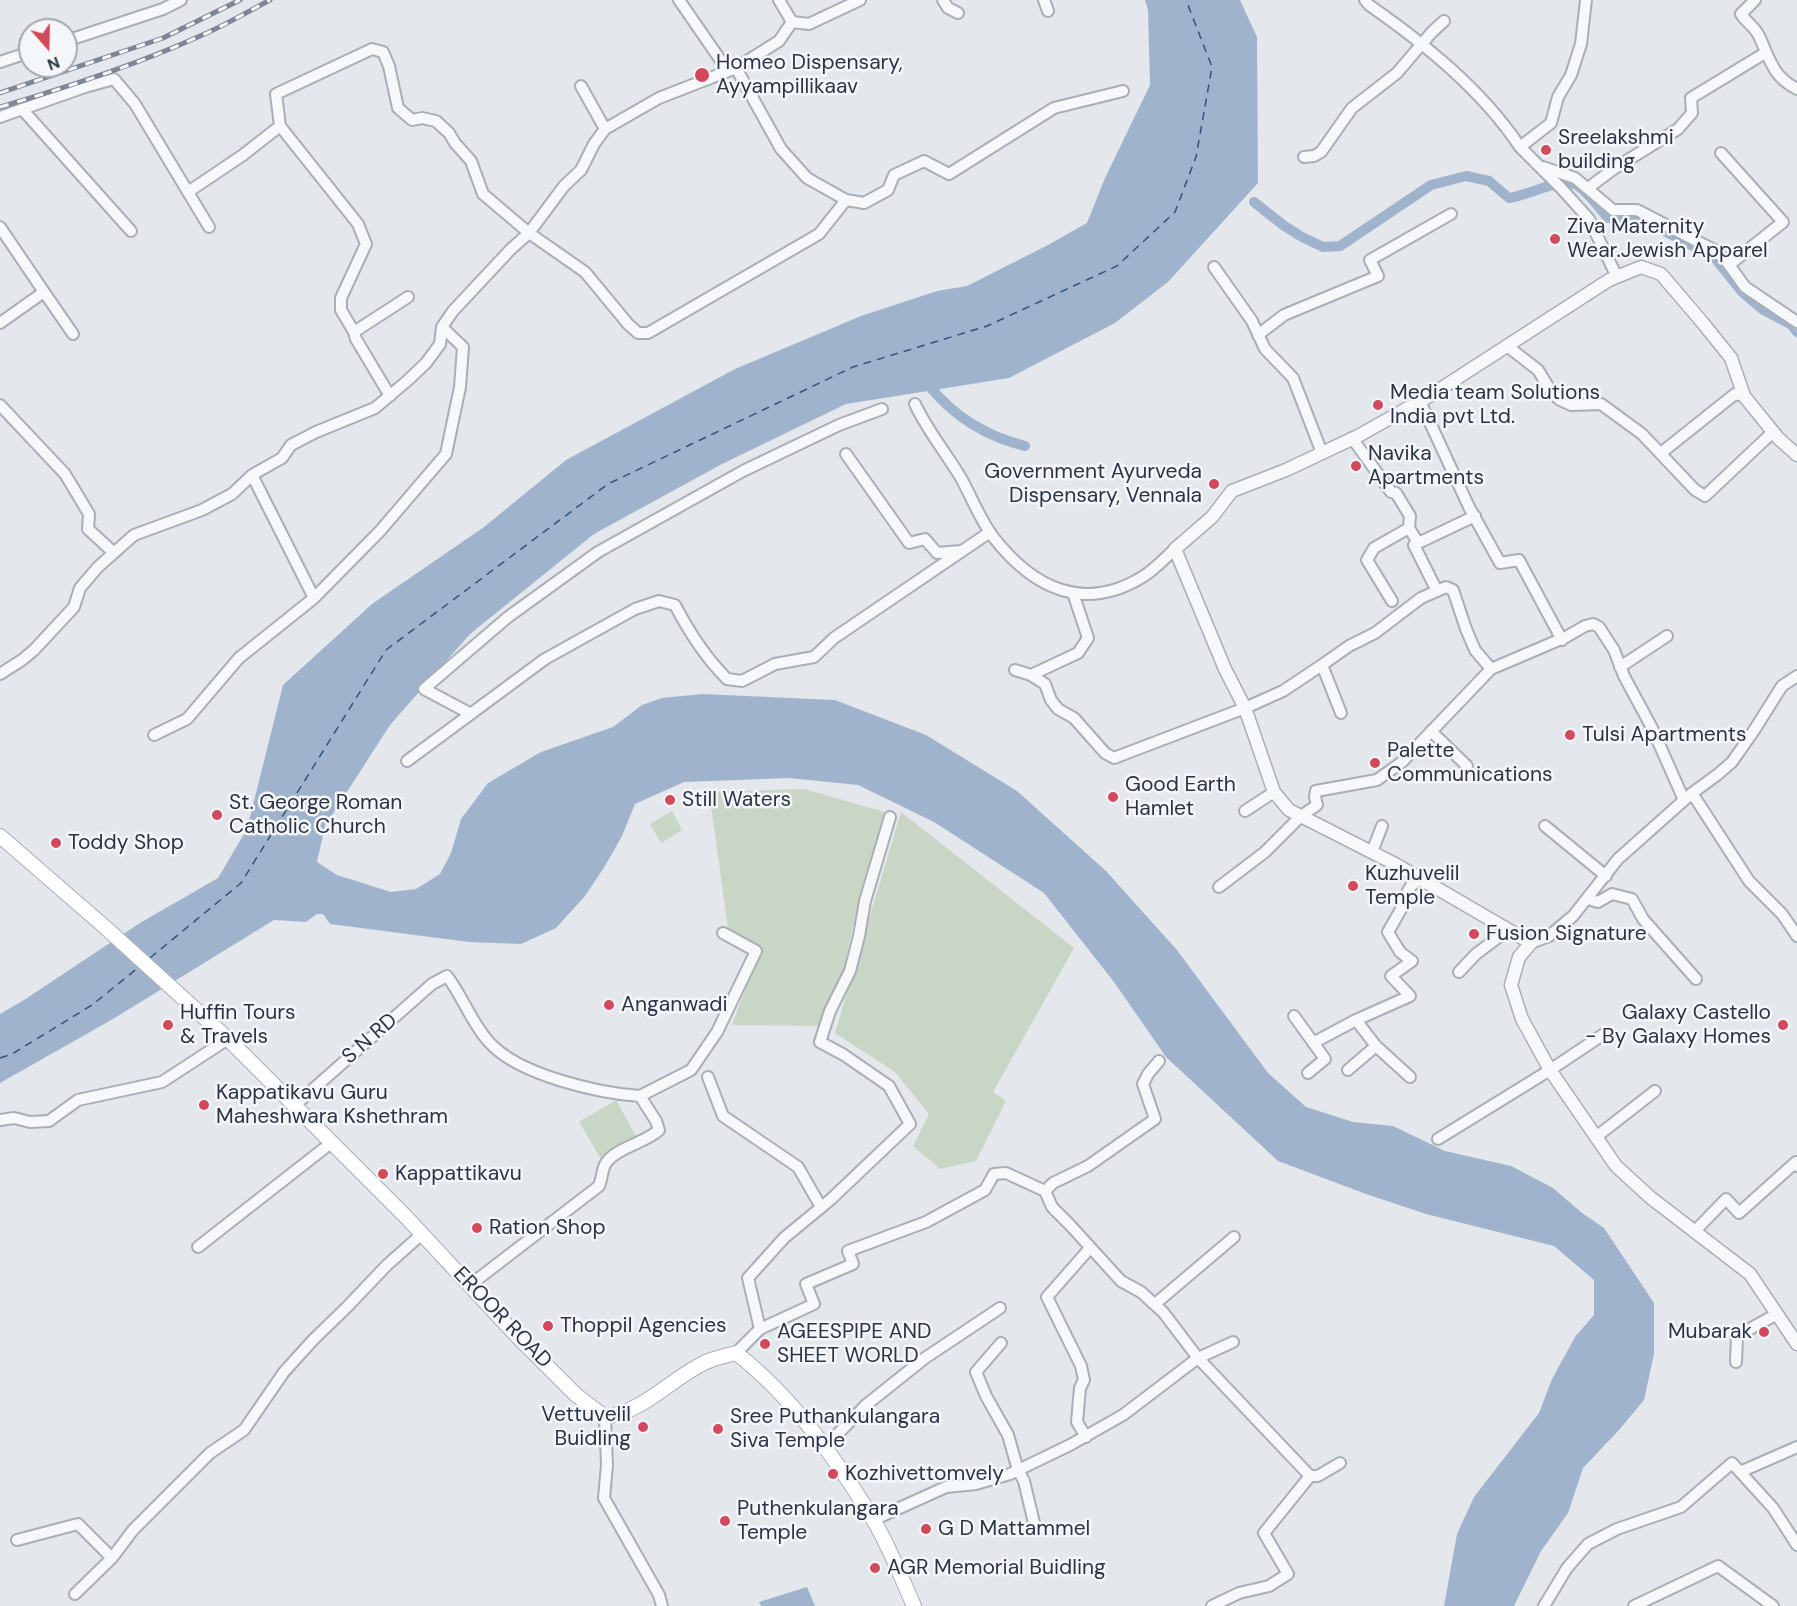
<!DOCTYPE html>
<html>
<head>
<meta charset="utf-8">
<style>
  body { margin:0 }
  #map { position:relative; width:1797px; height:1606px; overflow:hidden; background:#e4e7ec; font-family:"DM Sans",sans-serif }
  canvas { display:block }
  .north { position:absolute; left:18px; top:18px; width:60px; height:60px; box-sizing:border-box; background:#f4f6f9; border:2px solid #a4a8b1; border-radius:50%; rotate:160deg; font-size:16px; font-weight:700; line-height:24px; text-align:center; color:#2b3445 }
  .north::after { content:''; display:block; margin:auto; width:21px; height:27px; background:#d1495b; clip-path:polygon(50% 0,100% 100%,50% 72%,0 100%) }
</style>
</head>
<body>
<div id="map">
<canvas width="1797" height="1606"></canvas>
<div class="north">N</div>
</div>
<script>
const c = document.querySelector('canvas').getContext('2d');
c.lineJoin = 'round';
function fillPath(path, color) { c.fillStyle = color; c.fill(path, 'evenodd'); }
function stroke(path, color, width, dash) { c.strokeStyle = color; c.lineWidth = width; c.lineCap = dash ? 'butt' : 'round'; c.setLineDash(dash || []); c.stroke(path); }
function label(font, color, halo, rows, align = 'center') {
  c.font = font + ' "DM Sans",sans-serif'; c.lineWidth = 5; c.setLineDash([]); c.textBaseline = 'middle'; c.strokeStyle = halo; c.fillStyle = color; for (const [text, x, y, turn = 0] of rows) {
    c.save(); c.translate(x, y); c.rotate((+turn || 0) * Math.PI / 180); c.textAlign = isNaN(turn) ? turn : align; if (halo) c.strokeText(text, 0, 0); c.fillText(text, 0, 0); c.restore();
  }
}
const green = new Path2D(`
  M804,789L885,812L860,893L844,968L818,1026L732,1025L760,949L728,928L709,792Z
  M672,811L682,830L661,843L650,824Z
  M901,812L1074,948L993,1092L1006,1101L976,1161L940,1169L913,1146L929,1114L895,1072L835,1033Z
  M616,1100L637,1138L601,1159L579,1122Z`);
const water = new Path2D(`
  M1145,0H1240L1257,37L1258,183L1168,282L1115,323L1009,378L846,404L722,464L594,534L470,634L390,725L325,826L317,862L337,875L391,892L416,889L440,874L451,853L461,819L488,783L541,752L613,727L642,705L662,698L703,694L835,700L926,735L1017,791L1106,871L1177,950L1268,1073L1306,1107L1353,1122L1393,1126L1445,1151L1511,1166L1553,1188L1582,1213L1604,1228L1654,1303V1354L1644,1400L1619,1430L1583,1468L1568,1513L1541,1551L1514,1606H1444L1457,1534L1474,1497L1539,1413L1552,1379L1575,1337L1594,1315V1280L1554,1246L1426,1214L1366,1194L1278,1161L1166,1057L1114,982L1044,893L934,822L858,785L789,778L684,782L635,804L622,836L605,866L585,896L556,928L521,944L469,942L330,924L323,914H317L306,922L274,920L113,1019L0,1083V1014L24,1000L140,923L218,878L247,829L283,685L372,604L484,527L566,460L735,369L861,316L937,291L967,286L1048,245L1087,223L1105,178L1150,85L1148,10Z
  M807,1587L815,1606H761L759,1602Z`);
const canal = new Path2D(`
  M1254,202L1283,225L1302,237L1323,247L1340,246L1431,185L1466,176L1489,181L1509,198C1526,196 1560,178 1574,184C1584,187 1601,210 1608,218L1642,219L1714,257L1742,292L1762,309L1792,325L1797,332
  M930,387C956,418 986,436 1025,446`);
const ferry = new Path2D(`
  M150,958L241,883L386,650L608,484L853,367L987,326L1117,266L1175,212L1196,157L1212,67L1186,0
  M0,1058L12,1054L92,1005L139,967`);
const minor = new Path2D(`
  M679,0L728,71
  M943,0L948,8L958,13
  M1044,0L1048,11
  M1365,0L1369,5C1425,44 1482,90 1520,147
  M1586,0L1581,44L1571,75L1558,97L1551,123L1520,147L1561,188L1589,219L1617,277
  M1755,0L1741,14C1746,22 1755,27 1759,36C1770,59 1772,76 1797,89
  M792,22L809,24L860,0
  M66,41L163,9L181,0
  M0,62L30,52
  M736,68L781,149L807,178L846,200L864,203L888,190L894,175L924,161L949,174L1054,108L1123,91
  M581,86L605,129
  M22,109L131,231
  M0,117L85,87L114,79L135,104L209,227
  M1721,153L1783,222L1729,265
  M1304,157L1314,156L1321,152L1352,108L1397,73L1432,32L1444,21
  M1543,167L1575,178L1613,210H1637L1716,251L1727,262L1745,287L1797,322
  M1588,188L1615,168L1678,129L1692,113L1691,98L1765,53
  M188,192L243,155L280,126
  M0,227L44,292L0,323
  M1214,267L1252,321L1265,349L1293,378L1322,453
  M44,292L73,334
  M354,332L341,310V298L366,244L358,224L280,126L276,94L372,49L383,52L389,66L398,108L412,120L422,118L436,121L449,133L455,143L471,161L483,194L529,233L585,272L628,324L638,333H648L819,234L846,200
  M1258,335L1284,315L1378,276L1370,260L1451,214
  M1507,346L1538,370L1552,393L1560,400L1571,405L1601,404L1642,434L1695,490L1705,496L1773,432
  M390,396L356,339L354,332L408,297
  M1420,401L1469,507L1500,563L1519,560L1562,640
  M915,404C927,430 946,453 961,478C972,498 980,520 994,538C1034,589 1085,613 1144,576C1155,569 1165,558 1175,549
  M0,405L65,474L89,514L88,529L113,552
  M1352,438L1391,492L1396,493L1410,516L1409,528
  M1661,453L1735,394L1744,396
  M846,454L909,543L925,539L937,553L961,551
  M252,475L314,598
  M1414,545L1475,516
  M1392,601L1367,560L1374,548L1409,528L1417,541L1414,545L1437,591
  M1620,667L1667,636
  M1015,670L1031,675L1045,684L1051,700L1058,709L1074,718L1105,753L1114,758L1245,708L1283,691L1322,665
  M0,674L22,660L34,650L74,607L80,588L98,567L134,535L202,510L232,494L252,475L282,458L291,445L316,432L375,408L407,381L426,363L440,344L442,327L453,311L511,249L529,233L564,186L581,170L594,144L605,129L659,98L736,68L779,41L792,22L779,0
  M1031,675L1078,653L1088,638L1073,593
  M1341,713L1322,665L1349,646L1375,633L1421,598L1446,587L1453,590L1466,629L1475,650L1491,669
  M471,714L424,689L508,617L598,552L743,471L839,425L882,409
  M1431,731L1467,766
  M154,735L187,719L239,658L314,598L380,531L446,454L460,387L463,347L442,327
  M407,761L545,659L635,609L659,601L675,605C688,630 707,659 727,679L742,681L775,664L814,657L834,638L990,532
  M1692,793L1749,881L1782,914L1797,936
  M1245,811L1274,792
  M1545,826L1606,876
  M1372,852L1382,826
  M1219,887L1265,852L1301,816L1317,805L1315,797L1316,791L1377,780L1402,762L1491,669L1566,637L1585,626L1593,624L1599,627L1614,650L1624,676L1652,728L1684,800
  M1588,899L1598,902L1612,894L1632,899L1643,919L1696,979
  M1531,943L1549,936L1573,916L1618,859L1691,794L1717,775L1732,762L1753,732L1782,686L1797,676
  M1459,972L1476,954L1508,930
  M1294,1016L1325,1059L1308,1073
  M1313,1043L1356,1020
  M1376,1046L1410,1077
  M1348,1070L1376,1046L1356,1020L1410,996L1391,976L1412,961L1400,952L1388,932L1404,904V898L1411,886L1420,879
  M708,1077L723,1116L798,1167L821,1207
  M640,1096L691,1070L717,1032L756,951L723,933
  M294,1106L432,984L447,976C463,997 471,1022 489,1042C518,1075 598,1093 640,1096L656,1121L659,1130C645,1143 616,1148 606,1163C602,1169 602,1179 599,1186L470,1285
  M0,1120L14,1118L30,1122L49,1121L78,1100L162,1082L228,1039
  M1596,1137L1655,1091
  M1438,1139L1550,1070L1604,1034
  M1695,1231L1726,1199L1739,1213L1796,1162L1797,1166
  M198,1247L331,1143
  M1155,1304L1234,1237
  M760,1329L814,1304L806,1284L853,1264L848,1251L926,1222L985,1190L994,1174L1006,1173L1045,1191
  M1233,1342L1198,1358L1310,1476H1318L1340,1463
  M1001,1343L976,1372L986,1396L1008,1435L1018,1470L1024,1481L1035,1527L1039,1529
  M736,1353L760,1329L748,1278L784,1238L830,1200L910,1124L889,1086L844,1055L820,1042L830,1011L850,971L859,936L865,901L890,817
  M1736,1362L1737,1336L1777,1314
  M605,1417L607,1465L604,1498L659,1595L662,1606
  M1086,1437L1077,1422L1080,1388L1084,1380L1081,1366L1047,1297L1090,1248
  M824,1448L866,1405L925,1358L1000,1308
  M1740,1472L1797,1447
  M873,1520L946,1487L976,1484L1010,1474L1070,1445L1123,1415L1198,1358L1163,1312L1141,1292L1121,1281L1070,1225L1052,1207L1045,1191L1053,1183L1088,1166L1155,1119L1143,1084L1148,1074L1159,1061
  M17,1540L78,1524L112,1558
  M75,1594L112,1558L133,1530L210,1453L244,1430L284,1372L313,1340L347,1307L387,1265L422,1234
  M1212,1606L1239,1593L1269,1586L1288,1574L1264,1533L1310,1476
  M1544,1606L1567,1568L1588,1544L1617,1529L1681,1507L1732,1463L1773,1508L1797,1545
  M1634,1606L1718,1566L1773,1606`);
const tertiary = new Path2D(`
  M1797,455L1778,438L1744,396L1731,358L1702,322L1661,274L1641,267L1609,280L1431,395L1358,436L1286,470L1232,491L1212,517L1175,549L1225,669L1245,708L1274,792L1289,810L1395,864L1531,943L1519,957L1511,985L1522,1019L1550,1070L1616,1166L1651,1198L1750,1274L1797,1344`);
const secondary = new Path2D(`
  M0,836L106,928L228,1039L407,1218L515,1334L576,1395L605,1417C645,1411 669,1380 704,1363C714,1358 725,1356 736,1353C793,1397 835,1458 873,1519C889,1546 901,1577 914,1606`);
const rail = new Path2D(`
  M0,93L163,38L240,0
  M0,107C68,87 136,65 200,36C224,26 247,12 270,0`);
const markers = [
  [702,75,8,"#d1495b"],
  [1546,150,6,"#d1495b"],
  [1555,239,6,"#d1495b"],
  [1378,405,6,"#d1495b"],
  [1356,466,6,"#d1495b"],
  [1214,484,6,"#d1495b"],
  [1570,735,6,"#d1495b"],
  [1375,763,6,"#d1495b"],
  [1113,797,6,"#d1495b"],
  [670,800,6,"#d1495b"],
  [217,815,6,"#d1495b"],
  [56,843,6,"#d1495b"],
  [1353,886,6,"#d1495b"],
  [1474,934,6,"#d1495b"],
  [609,1005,6,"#d1495b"],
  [168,1025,6,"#d1495b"],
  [1783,1025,6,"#d1495b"],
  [204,1105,6,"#d1495b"],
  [383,1174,6,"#d1495b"],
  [477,1228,6,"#d1495b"],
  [548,1326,6,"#d1495b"],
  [1764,1332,6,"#d1495b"],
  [765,1344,6,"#d1495b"],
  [643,1427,6,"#d1495b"],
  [718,1429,6,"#d1495b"],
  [833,1474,6,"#d1495b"],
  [725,1521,6,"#d1495b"],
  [926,1529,6,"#d1495b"],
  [875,1568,6,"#d1495b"]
];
const poiNames = [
  ["Homeo Dispensary,",716,63],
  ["Ayyampillikaav",716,87],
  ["Sreelakshmi",1558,138],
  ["building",1558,162],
  ["Ziva Maternity",1567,227],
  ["Wear.Jewish Apparel",1567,251],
  ["Media team Solutions",1390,393],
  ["India pvt Ltd.",1390,417],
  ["Navika",1368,454],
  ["Apartments",1368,478],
  ["Government Ayurveda",1202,472,"right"],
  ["Dispensary, Vennala",1202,496,"right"],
  ["Tulsi Apartments",1582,735],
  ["Palette",1387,751],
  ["Communications",1387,775],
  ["Good Earth",1125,785],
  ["Hamlet",1125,809],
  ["Still Waters",682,800],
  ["St. George Roman",229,803],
  ["Catholic Church",229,827],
  ["Toddy Shop",68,843],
  ["Kuzhuvelil",1365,874],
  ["Temple",1365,898],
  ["Fusion Signature",1486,934],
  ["Anganwadi",621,1005],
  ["Huffin Tours",180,1013],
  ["& Travels",180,1037],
  ["Galaxy Castello",1771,1013,"right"],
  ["- By Galaxy Homes",1771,1037,"right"],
  ["Kappatikavu Guru",216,1093],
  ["Maheshwara Kshethram",216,1117],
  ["Kappattikavu",395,1174],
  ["Ration Shop",489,1228],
  ["Thoppil Agencies",560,1326],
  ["AGEESPIPE AND",777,1332],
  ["SHEET WORLD",777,1356],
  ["Mubarak",1752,1332,"right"],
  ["Vettuvelil",631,1415,"right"],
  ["Buidling",631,1439,"right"],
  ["Sree Puthankulangara",730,1417],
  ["Siva Temple",730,1441],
  ["Kozhivettomvely",845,1474],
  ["Puthenkulangara",737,1509],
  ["Temple",737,1533],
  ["G D Mattammel",938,1529],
  ["AGR Memorial Buidling",887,1568]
];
const streetNames = [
  ["S N RD",370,1039,-41],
  ["EROOR ROAD",502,1318,46]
];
fillPath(green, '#c9d6c5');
fillPath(water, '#9fb4cc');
stroke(canal, '#9fb4cc', 10);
stroke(ferry, '#34527a', 1.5, [8, 6]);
stroke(minor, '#a9aeb7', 14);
stroke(tertiary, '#a9aeb7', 15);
stroke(secondary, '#a9aeb7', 16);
stroke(minor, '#f7f8fa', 10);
stroke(tertiary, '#f7f8fa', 12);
stroke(secondary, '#fff', 14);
stroke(rail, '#7d8696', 5);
stroke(rail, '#f4f6f9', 3, [9]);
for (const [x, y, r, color] of markers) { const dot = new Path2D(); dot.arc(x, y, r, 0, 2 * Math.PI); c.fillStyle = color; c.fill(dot); stroke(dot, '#f4f6f9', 2); }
label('21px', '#2b3445', '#f4f6f9', poiNames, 'left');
label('21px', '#2b3445', '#f4f6f9', streetNames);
</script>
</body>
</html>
